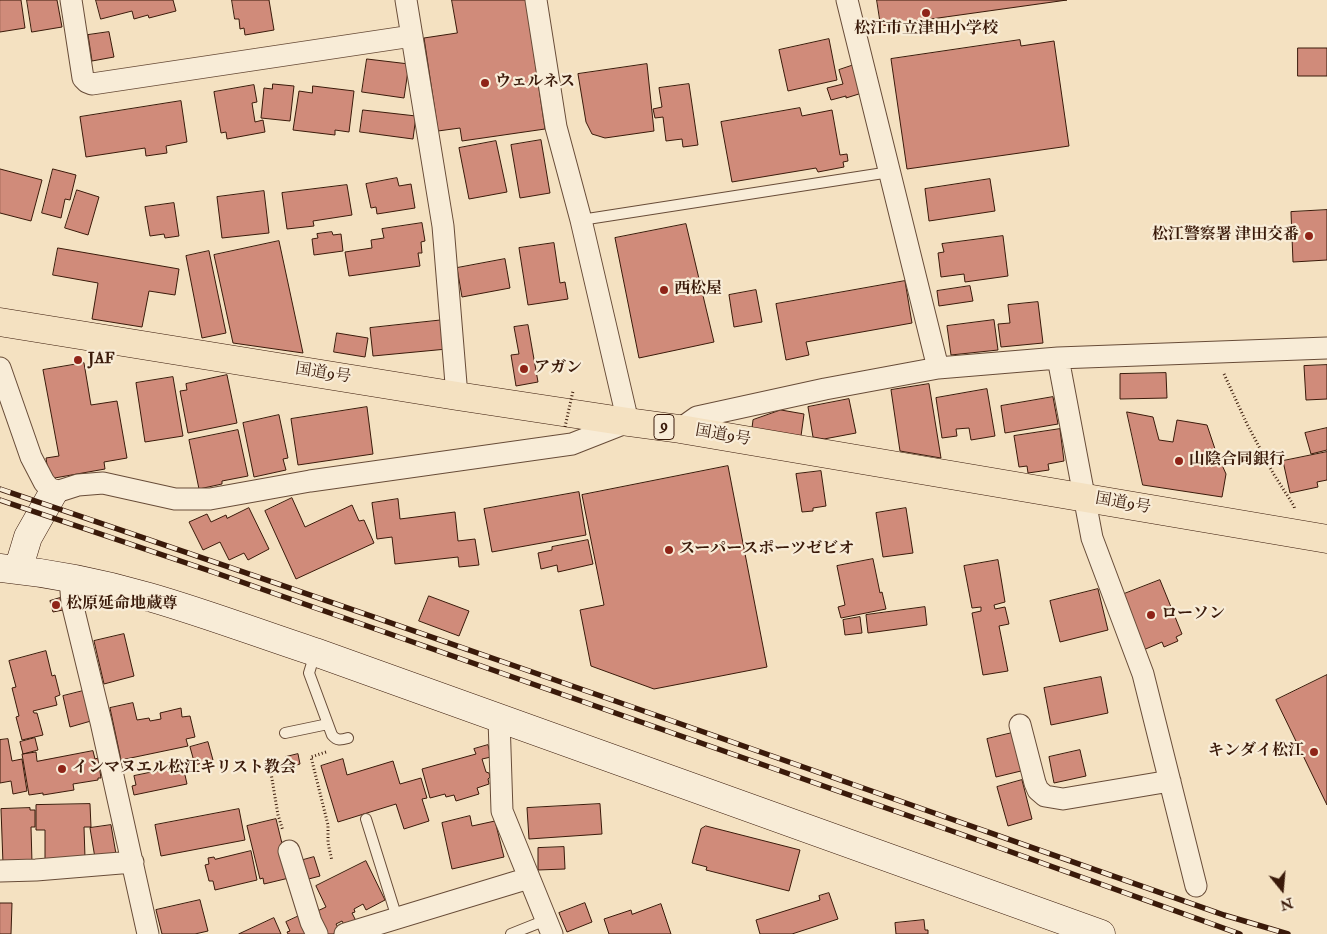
<!DOCTYPE html>
<html>
<head>
<meta charset="utf-8">
<style>
  body { margin:0 }
  #map { position:relative; width:1327px; height:934px; overflow:hidden; background:#f4e1c1; font-family:"IM FELL Double Pica",serif }
  canvas { display:block }
  .north { position:absolute; left:1257px; top:864px; width:50px; height:50px; -webkit-text-stroke:4px #f8ecd7; paint-order:stroke; rotate:163deg; font-size:14px; font-weight:700; line-height:20px; text-align:center; color:#3a1a0a }
  .north::after { content:''; display:block; margin:auto; width:18px; height:22px; background:#3a1a0a; clip-path:polygon(50% 0,100% 100%,50% 72%,0 100%) }
</style>
</head>
<body>
<div id="map">
<canvas width="1327" height="934"></canvas>
<div class="north">N</div>
</div>
<script>
const c = document.querySelector('canvas').getContext('2d');
c.lineJoin = 'round';
function fillPath(path, color) { c.fillStyle = color; c.fill(path, 'evenodd'); }
function stroke(path, color, width, dash) { c.strokeStyle = color; c.lineWidth = width; c.lineCap = dash ? 'butt' : 'round'; c.setLineDash(dash || []); c.stroke(path); }
function label(font, color, halo, rows, align = 'center') {
  c.font = font + ' "IM FELL Double Pica","Noto Serif JP",serif'; c.lineWidth = 4.5; c.setLineDash([]); c.textBaseline = 'middle'; c.strokeStyle = halo; c.fillStyle = color; for (const [text, x, y, turn = 0] of rows) {
    c.save(); c.translate(x, y); c.rotate((+turn || 0) * Math.PI / 180); c.textAlign = isNaN(turn) ? turn : align; if (halo) c.strokeText(text, 0, 0); c.fillText(text, 0, 0); c.restore();
  }
}
const building = new Path2D(`
  M0,0H21L25,28L0,32Z
  M27,0H57L62,27L32,32Z
  M96,0H173L176,11L149,18L148,15L134,19L132,11L101,19Z
  M232,0H269L274,30L245,35L244,28L240,29L239,19H235Z
  M452,0H526L545,129L462,141L460,128L438,131L424,38L457,33Z
  M877,0H1067L881,26Z
  M109,32L114,57L92,61L88,35Z
  M829,39L837,80L788,91L779,50Z
  M1020,40L1021,46L1054,41L1069,146L907,169L891,59Z
  M1298,48H1327V76H1298Z
  M367,59L409,64L404,98L362,92Z
  M647,64L654,131L605,138L592,134L586,122L578,74Z
  M854,65L862,93L846,98V96L831,100L827,88L843,84L839,70Z
  M273,84L294,86L290,121L261,118L264,88L272,89Z
  M689,84L698,145L683,147L682,139L666,141L663,117L655,118L653,109L662,107L659,88Z
  M254,85L257,102L252,103L255,122L263,120L265,132L227,139L226,132L221,133L214,92Z
  M313,86L354,91L349,132L335,130V135L293,130L299,91L312,93Z
  M181,101L187,142L166,146L167,153L146,156L145,148L86,157L80,117Z
  M800,108L802,116L832,110L840,155L847,154L848,161L843,162L844,167L818,172L816,168L732,182L721,122Z
  M363,110L416,116L413,139L360,132Z
  M541,140L550,193L520,198L511,145Z
  M496,141L507,192L469,199L459,148Z
  M0,169L42,180L31,221L0,213Z
  M53,169L76,175L70,200L65,199L61,218L42,213Z
  M397,178L399,186L411,184L415,208L377,214L376,207L371,208L366,184Z
  M990,179L995,211L929,221L925,189Z
  M347,185L352,215L313,221L314,226L287,229L282,193Z
  M77,190L99,197L88,235L65,228Z
  M264,191L269,233L222,238L217,197Z
  M174,203L179,236L165,238L164,234L150,236L145,207Z
  M1327,210V260L1293,262L1291,212Z
  M422,223L425,241L421,242L422,253H418L420,266L349,276L345,252L372,248L371,240L384,238L382,229Z
  M686,224L714,342L639,358L615,238Z
  M332,232L333,235L341,234L343,251L314,255L312,239L318,238L317,234Z
  M1003,236L1008,276L965,282L964,274L941,277L938,253L944,252L942,244Z
  M279,241L303,353L233,343L214,255Z
  M554,243L560,283L565,282L568,299L528,305L519,248Z
  M58,248L179,269L175,295L149,291L142,327L92,319L98,283L53,275Z
  M209,251L226,333L202,338L186,256Z
  M505,259L510,288L462,297L457,268Z
  M905,281L912,323L806,342L809,355L786,360L776,304Z
  M970,286L973,301L939,306L937,291Z
  M756,290L762,322L734,327L729,295Z
  M1038,302L1043,343L1001,347L998,324L1010,323L1008,305Z
  M444,320L447,349L373,356L370,328Z
  M994,320L998,350L951,355L947,326Z
  M528,325L538,382L516,386L511,355L519,354L514,327Z
  M337,333L368,338L365,357L334,352Z
  M84,363L91,405L117,401L127,458L104,462L105,469L49,479L46,458L59,456L43,370Z
  M1327,365V399L1306,400L1304,366Z
  M1166,373L1167,398L1120,399V374Z
  M227,375L237,423L188,433L180,391L187,390L186,384Z
  M173,377L183,436L145,442L136,383Z
  M929,384L941,458L900,451L891,390Z
  M987,389L995,436L971,440L969,428L956,429L957,436L942,438L936,398Z
  M1053,397L1058,424L1005,433L1001,406Z
  M849,399L856,433L824,439L813,437L808,407Z
  M367,407L373,454L298,465L291,419Z
  M781,410L804,414L801,436L752,428L753,420Z
  M1127,412L1153,417L1159,440L1173,442L1177,420L1207,425L1215,449L1226,474L1222,497L1143,485Z
  M279,415L288,458L283,459L286,470L254,477L243,423Z
  M1327,428V450L1311,454L1305,433Z
  M1060,429L1064,461L1048,464L1049,470L1028,473L1027,466L1019,467L1014,436Z
  M238,430L248,476L222,481V484L199,489L189,440Z
  M1327,452V480L1317,482L1318,487L1290,493L1283,461Z
  M728,466L767,667L654,689L591,666L580,610L604,605L582,495Z
  M821,471L826,506L813,508V511L802,512L796,474Z
  M579,492L586,535L492,552L484,509Z
  M292,498L305,527L352,505L359,521L364,520L374,543L296,579L265,511Z
  M398,499L400,519L455,512L458,541L475,539L479,565L459,567L458,557L395,564L392,537L377,539L372,503Z
  M249,508L269,549L248,560L244,553L229,560L220,542L203,550L189,522L207,514L211,522L226,515L227,518Z
  M906,508L913,553L883,557L876,513Z
  M588,540L593,564L558,572L557,565L541,569L538,553L552,550V547Z
  M873,559L880,593L882,592L886,609L841,618L838,607L845,605L837,566Z
  M998,560L1005,602L994,605L995,609L1005,607L1009,624L999,626L1008,671L983,675L972,613L981,611V607L972,608L964,566Z
  M1160,580L1182,634L1176,637L1178,641L1164,647L1162,642L1141,651L1119,596Z
  M1098,589L1108,630L1060,642L1050,601Z
  M429,596L469,611L459,636L419,621Z
  M60,598L63,610L53,612L50,601Z
  M925,607L927,625L868,633L866,615Z
  M860,617L862,633L845,635L843,620Z
  M124,634L134,676L104,684L94,641Z
  M46,651L52,676L55,675L60,695L55,697L57,705L33,711L34,713H37L43,735L22,740L16,717L19,716L12,688L16,687L9,661Z
  M1327,675V805L1276,700Z
  M1101,677L1108,713L1051,725L1044,688Z
  M83,691L91,721L70,727L63,696Z
  M133,703L137,720L149,718L150,721L161,719L160,713L181,708L182,717L190,716L195,737L186,739L188,746L121,760L110,708Z
  M1012,733L1021,771L996,777L987,739Z
  M35,738L38,750L23,754L20,742Z
  M8,739L12,761L22,759L27,791L13,794L11,781L0,783V740Z
  M208,742L213,760L195,765L190,747Z
  M488,745L491,757L482,759L486,772L489,773L490,777L488,779L489,784L477,788L479,794L456,801L454,795L446,797L445,794L430,798L422,769L476,754L474,749Z
  M1080,750L1086,776L1054,783L1049,757Z
  M93,751L95,759L98,758L101,778H98V780L73,784L74,790L43,795V793L29,795L22,754L36,752L37,761Z
  M298,754L300,764L289,767L286,757Z
  M343,759L347,775L393,761L400,784L421,778L427,798L422,799L429,821L404,829L396,804L338,822L321,766Z
  M183,766L187,784L134,795L132,786L136,785L134,776Z
  M1022,780L1032,819L1008,826L997,787Z
  M90,804L91,827H84L85,858L45,859V830H36V805Z
  M600,804L602,834L529,839L527,808Z
  M30,808V810H35V827H31L32,863L3,864L1,809Z
  M239,809L245,840L161,856L155,825Z
  M470,816L472,826L495,821L504,857L452,869L442,823Z
  M276,819L289,872V878L264,884L263,878L260,879L247,826Z
  M111,825L116,854L95,858L90,828Z
  M706,826L800,850L789,891L706,870L707,867L692,863L701,829Z
  M564,847L565,869L538,870V848Z
  M251,851L257,880L215,890L213,881H209L205,865L209,864L208,858L214,857L215,859Z
  M314,857L320,876L301,881L296,862Z
  M366,861L385,900L366,910L363,904L354,909L355,912L352,913L358,925L347,930L342,921L336,924L340,931L333,934H321L311,914L326,907L316,886Z
  M829,893L838,919L792,934H760L756,920L820,900L819,896Z
  M200,900L208,931L195,934H162L156,910Z
  M0,903H12L11,934H0Z
  M585,903L592,922L567,932L559,913Z
  M661,904L671,934H609L604,919L631,910L632,914Z
  M299,916L308,934H288L287,932L290,931L286,922Z
  M274,918L281,934H239Z
  M924,920L925,930H928V934H896L895,923Z`);
const path = new Path2D(`
  M1224,374L1247,424L1273,473L1294,506L1295,510
  M326,752L311,757L328,825V843L332,861
  M271,773L278,815L283,831`);
const lane = new Path2D(`
  M581,220L890,172
  M315,653L309,673L332,735C337,741 341,740 348,738
  M285,733L328,724
  M366,819L397,918
  M511,934L546,920`);
const street = new Path2D(`
  M71,0L83,78L87,82L92,84L412,36
  M406,0L443,226L457,396
  M847,0L938,368
  M1058,358L1092,538L1143,674L1196,886
  M0,368L31,457L44,482L53,493L78,485L103,483L175,499H210L310,481L572,444L628,422L581,220L556,127L536,0
  M680,429L697,417L825,389L938,368L1058,358L1327,348
  M70,579L72,603L101,722L148,934
  M499,719L502,811L552,934
  M1020,725L1035,783L1038,790L1045,796L1063,799L1170,781
  M289,851L311,922L317,934
  M0,871L36,870L133,862
  M345,934L529,878`);
const secondary = new Path2D(`
  M0,568C50,573 101,583 149,597C205,613 260,634 315,652L1101,934
  M18,570L28,537L53,493`);
const highway = new Path2D(`
  M0,322L457,396L628,422L680,429L1327,539`);
const rail = new Path2D(`
  M0,489C409,627 817,772 1224,915L1288,934
  M0,500L216,573L989,844L1240,934`);
const pathBridge = new Path2D(`
  M565,427L573,391`);
const markers = [
  [926,13,5,"#8f2418"],
  [485,83,5,"#8f2418"],
  [1309,236,5,"#8f2418"],
  [664,290,5,"#8f2418"],
  [78,360,5,"#8f2418"],
  [524,369,5,"#8f2418"],
  [1179,461,5,"#8f2418"],
  [669,550,5,"#8f2418"],
  [56,605,5,"#8f2418"],
  [1151,615,5,"#8f2418"],
  [1314,752,5,"#8f2418"],
  [62,769,5,"#8f2418"]
];
const shields = [
  [664,427,20]
];
const shieldNames = [
  ["9",664,427]
];
const poiNames = [
  ["松江市立津田小学校",926,30,"center"],
  ["ウェルネス",495,83],
  ["松江警察署 津田交番",1299,236,"right"],
  ["西松屋",674,290],
  ["JAF",88,360],
  ["アガン",534,369],
  ["山陰合同銀行",1189,461],
  ["スーパースポーツゼビオ",679,550],
  ["松原延命地蔵尊",66,605],
  ["ローソン",1161,615],
  ["キンダイ松江",1304,752,"right"],
  ["インマヌエル松江キリスト教会",72,769]
];
const streetNames = [
  ["国道9号",323,374,9],
  ["国道9号",723,436,10],
  ["国道9号",1123,504,10]
];
fillPath(building, '#d08b7a');
stroke(building, '#3a1a0a', 1);
stroke(lane, '#684c38', 12);
stroke(street, '#684c38', 23);
stroke(secondary, '#3a1a0a', 29);
stroke(highway, '#3a1a0a', 29);
stroke(path, '#3a1a0a', 3, [1, 2.5]);
stroke(lane, '#f8ecd7', 10);
stroke(street, '#f8ecd7', 21);
stroke(secondary, '#f8ecd7', 28);
stroke(highway, '#f4e1c1', 28);
stroke(rail, '#3a1a0a', 5.5);
stroke(rail, '#f8ecd7', 4, [11]);
stroke(pathBridge, '#3a1a0a', 3, [1, 2.5]);
for (const [x, y, r, color] of markers) { const dot = new Path2D(); dot.arc(x, y, r, 0, 2 * Math.PI); c.fillStyle = color; c.fill(dot); stroke(dot, '#f8ecd7', 2); }
for (const [x, y, w] of shields) { const box = new Path2D(); box.roundRect(x - w / 2, y - 12.5, w, 25, 4); c.fillStyle = '#f8ecd7'; c.fill(box); stroke(box, '#3a1a0a', 1); }
label('bold 15px', '#3a1a0a', null, shieldNames);
label('bold 16px', '#3a1a0a', '#f8ecd7', poiNames, 'left');
label('16px', '#3a1a0a', '#f8ecd7', streetNames);
</script>
</body>
</html>
